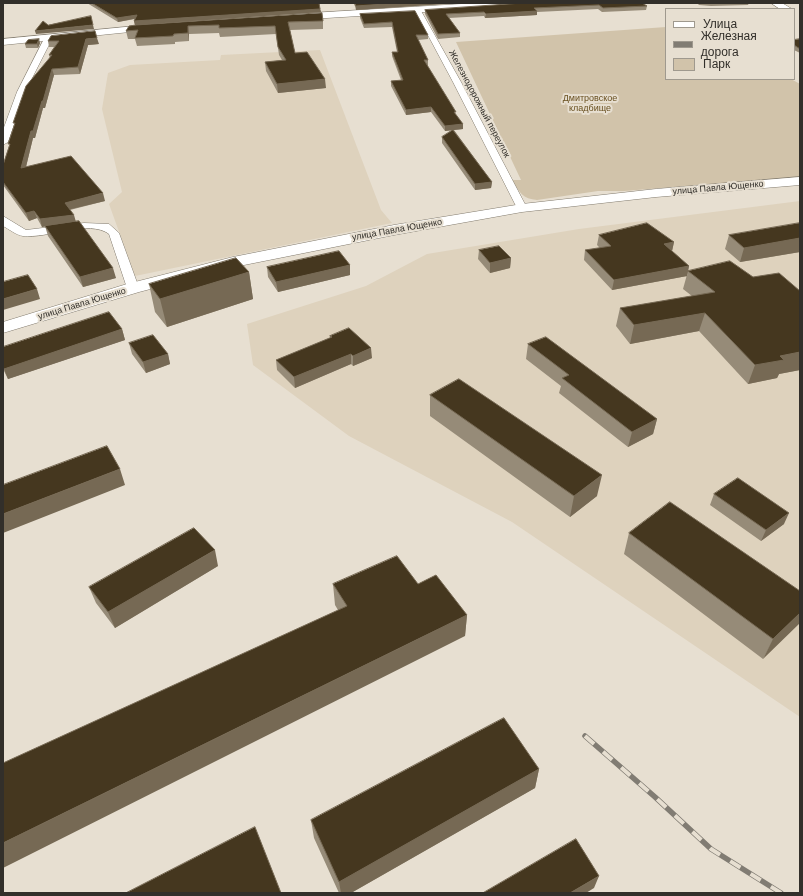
<!DOCTYPE html>
<html>
<head>
<meta charset="utf-8">
<style>
  body { margin:0 }
  #map { position:relative; width:803px; height:896px; overflow:hidden; background:#e7dfd1; font-family:"DM Sans",sans-serif }
  canvas { display:block }
  .frame { position:absolute; inset:0; border:4px solid #322f2a; pointer-events:none }
  .legend { position:absolute; left:665px; top:8px; width:130px; height:72px; box-sizing:border-box; background:#e7dfd1; border:1px solid #9f998e; margin:0; padding:5px 7px; list-style:none; font-size:12px; color:#322f2a }
  .legend li { display:flex; align-items:center; gap:8px; height:20px }
  .legend b { width:20px; border:1px solid #9f998e }
</style>
</head>
<body>
<div id="map">
<canvas width="803" height="896"></canvas>
<div class="frame"></div>
<ul class="legend">
<li><b style="height:5px;background:#fff"></b>Улица</li>
<li><b style="height:5px;background:#817c73"></b>Железная дорога</li>
<li><b style="height:11px;background:#d1c3aa"></b>Парк</li>
</ul>
</div>
<script>
const c = document.querySelector('canvas').getContext('2d');
c.lineJoin = 'round';
function fillPath(path, color) { c.fillStyle = color; c.fill(path, 'evenodd'); }
function stroke(path, color, width, dash) { c.strokeStyle = color; c.lineWidth = width; c.lineCap = dash ? 'butt' : 'round'; c.setLineDash(dash || []); c.stroke(path); }
function label(font, color, halo, rows, align = 'center') {
  c.font = font + ' "DM Sans",sans-serif'; c.lineWidth = 4; c.setLineDash([]); c.textBaseline = 'middle'; c.strokeStyle = halo; c.fillStyle = color; for (const [text, x, y, turn = 0] of rows) {
    c.save(); c.translate(x, y); c.rotate((+turn || 0) * Math.PI / 180); c.textAlign = isNaN(turn) ? turn : align; if (halo) c.strokeText(text, 0, 0); c.fillText(text, 0, 0); c.restore();
  }
}
const built = new Path2D(`
  M320,50L381,210L392,223L135,276L109,204L122,192L102,109L108,73L130,65L220,60L221,55Z
  M800,201V717L512,522L349,436L253,365L247,324L366,286L427,254L579,229Z`);
const green = new Path2D(`
  M666,27V79H791L800,84V177L624,191H598L537,200C523,199 519,192 512,180H521L456,42Z`);
const street = new Path2D(`
  M417,7L420,9L461,82L527,208L526,210H518L517,208L453,82L414,9Z
  M46,35H52L53,37L25,92L8,142L3,145V130L17,92Z
  M3,216L26,230L84,223L109,224L119,233L139,288L137,291H129L127,288L109,234C89,219 47,239 23,236C16,235 9,229 3,226Z`);
const secondary = new Path2D(`
  M478,3H526L522,6L294,20L289,17L294,14Z
  M771,3H782L792,9H780Z
  M156,24L159,25L161,27L159,29L3,45V39Z
  M800,177V185L656,197L522,212L394,235L234,267L139,292L3,333V322L127,284L233,257L394,225L522,204L656,189Z`);
const rail = new Path2D(`
  M585,736L655,797L711,849L781,893`);
const wall = new Path2D(`
  M87,3H319L321,12L135,25L134,21L135,19L118,22Z
  M354,3H459L356,10Z
  M523,3H651V4H644L647,6L646,10L602,12L598,9L537,12V15L485,18L484,16L449,18L460,33V37L438,39L425,14V10Z
  M697,3H749L748,5L711,6L699,5Z
  M415,11L428,35V39L418,40L428,60V65H427L455,114L463,124V129L454,130L492,182L491,188L475,190L442,143V137L452,130L445,131L431,112L406,115L391,86V81L401,80L392,56V52H397L392,27L364,28L360,18V14Z
  M323,21V29L290,30L295,53L326,88L278,93L266,71L265,62L282,60L279,55L276,34L220,37L219,33L189,34V41L175,42V44L137,46L135,39H128L126,31L129,26Z
  M51,36L99,44L88,45L80,74L54,75L45,108H43L35,138H33L26,167L105,201L70,210L75,221L116,278L83,287L48,236L45,226L42,227L37,218L29,221L3,185V165L9,146L50,58L49,55L54,47H49L48,41Z
  M800,39V53L794,50V40Z
  M40,43L38,48H26L25,44Z
  M800,223V252L740,262L725,249L729,235Z
  M599,235L674,242L672,251L689,266L687,276L612,290L584,260L585,250L600,248L597,245Z
  M479,250L511,258L510,268L490,273L478,259Z
  M350,265V275L278,292L268,277L267,267Z
  M688,271L753,277L800,291V370L779,374L777,378L748,384L699,331L630,344L616,326L620,308L692,296L683,289Z
  M249,272L253,299L167,327L155,312L149,284Z
  M122,329L125,340L8,379L3,369V347Z
  M330,336L372,358L353,366L351,364L295,388L277,370L276,360L330,338Z
  M129,343L168,354L170,364L146,373L132,354Z
  M528,344L657,419L653,434L628,447L559,393L561,386L526,359Z
  M430,395L597,496L570,517L430,416Z
  M714,494L784,524L761,541L710,505Z
  M629,533L800,591L763,659L624,554Z
  M218,566L115,628L96,603L89,587Z
  M333,584H418L467,615L465,636L338,610L335,605Z
  M539,769L535,788L351,893H339L314,838L311,820Z`);
const shadedWall = new Path2D(`
  M400,3H459L356,10V6Z
  M320,9L321,12L135,25L134,21Z
  M537,11V15L485,18L486,14Z
  M137,15L138,18L118,22L117,18Z
  M93,25L94,29L36,34L35,31Z
  M188,26L189,34V41L188,33Z
  M97,38L99,44L88,45L80,74L78,67L86,39Z
  M39,39L40,43L38,48L37,44Z
  M52,69L54,75L45,108H43L35,138H33L24,175L21,168L31,131Z
  M325,79L326,88L278,93L277,84Z
  M431,107V112L406,115V110Z
  M463,124V129L445,131V126Z
  M492,182L491,188L475,190V184Z
  M103,193L105,201L67,210L65,203Z
  M34,211L37,218L29,221L26,213Z
  M74,215L76,222L42,227L40,219Z
  M800,238V252L740,262L744,248Z
  M674,242L672,251L664,244Z
  M511,258L510,268L490,273V263Z
  M350,265V275L278,292L276,282Z
  M689,266L687,276L612,290L614,280Z
  M113,268L116,278L83,287L80,277Z
  M249,272L253,299L167,327L160,299Z
  M37,289L40,299L3,310V299Z
  M705,313L699,331L630,344L634,325Z
  M122,329L125,340L8,379L4,369Z
  M371,348L372,358L353,366V356Z
  M800,352V370L779,374L777,378L748,384L755,365L780,356Z
  M168,354L170,364L146,373L143,362Z
  M351,354V364L295,388L294,377Z
  M657,419L653,434L628,447L632,432Z
  M120,469L125,485L3,533V514Z
  M602,475L597,496L570,517L574,496Z
  M789,513L784,524L761,541L766,530Z
  M215,550L218,566L115,628L108,612Z
  M800,613V623L763,659L773,639Z
  M467,615L465,636L3,868V843Z
  M539,769L535,788L351,893H341L339,882Z
  M599,876L594,888L586,893H570Z`);
const building = new Path2D(`
  M92,3H319L320,9L134,21L137,15L117,18Z
  M355,3H400L356,6Z
  M523,3H642L647,6L603,8L599,5L534,8L537,11L486,14L484,12L446,14L460,33L438,34L425,10Z
  M415,11L428,35H416L428,60H424L456,112H454L463,124L445,126L431,107L406,110L391,81L403,80L392,52H398L392,22L364,24L360,14Z
  M322,13L323,21L288,22L295,53L307,52L325,79L277,84L265,62L286,60L278,47L275,26L219,28V25L188,26V33L174,34L173,36L135,38L138,30L126,31L129,26L136,25Z
  M91,16L93,25L35,31L43,21L48,25Z
  M95,31L97,38L86,39L78,67L52,69L43,101H42L33,131H31L21,168L71,156L103,193L65,203L74,215L40,219L34,211L26,213L3,182V165L10,144H8L15,123H13L26,86L52,55H49L59,41H48L51,36Z
  M39,39L37,44H25L28,40Z
  M800,39V49L794,45V40Z
  M453,130L492,182L475,184L442,137Z
  M79,221L113,268L80,277L45,226Z
  M647,223L674,242L664,244L689,266L614,280L585,250L611,246L599,235Z
  M800,223V238L744,248L729,235Z
  M499,246L511,258L490,263L479,250Z
  M339,251L350,265L276,282L267,267Z
  M236,258L249,272L160,299L149,284Z
  M730,261L753,277L779,273L800,291V352L780,356L784,360L755,365L705,313L634,325L620,308L715,292L688,271Z
  M28,275L37,289L3,299V282Z
  M109,312L122,329L4,369L3,367V347Z
  M349,328L371,348L353,356L351,354L294,377L276,360L332,337L330,336Z
  M153,335L168,354L143,362L129,343Z
  M546,337L657,419L632,432L562,378L569,375L528,344Z
  M459,379L602,475L574,496L430,395Z
  M107,446L120,469L3,514V485Z
  M738,478L789,513L766,530L714,494Z
  M670,502L800,591V613L773,639L629,533Z
  M194,528L215,550L108,612L89,587Z
  M397,556L418,584L436,575L467,615L3,843V763L347,606L333,584Z
  M504,718L539,769L339,882L311,820Z
  M255,827L281,893H126Z
  M576,839L599,876L570,893H483Z`);
const farParknames = [
  ["Дмитровское",590,99],
  ["кладбище",590,109]
];
const farStreetnames = [
  ["Железнодорожный переулок",479,104,62],
  ["улица Павла Ющенко",718,188,-5],
  ["улица Павла Ющенко",397,230,-10],
  ["улица Павла Ющенко",82,304,-17]
];
fillPath(built, '#ded2bd');
fillPath(green, '#d1c3aa');
stroke(street, '#827b6e', 1);
stroke(secondary, '#827b6e', 1);
fillPath(street, '#fff');
fillPath(secondary, '#fff');
stroke(rail, '#817c73', 5.5);
stroke(rail, '#e7dfd1', 4, [12]);
fillPath(wall, '#968b78');
fillPath(shadedWall, '#766954');
fillPath(building, '#45371f');
stroke(building, '#766954', 1);
label('9px', '#684f1f', '#e7dfd1', farParknames);
label('9px', '#322f2a', '#e7dfd1', farStreetnames);
</script>
</body>
</html>
